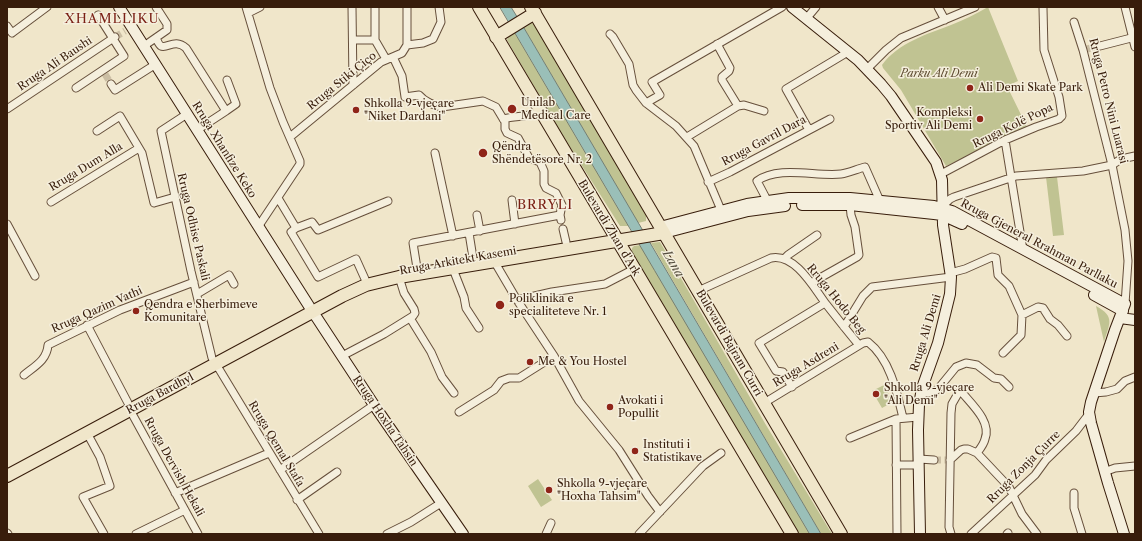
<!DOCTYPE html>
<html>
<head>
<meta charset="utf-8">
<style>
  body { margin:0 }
  #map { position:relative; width:1142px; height:541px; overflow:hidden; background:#f0e6ca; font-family:"Libre Caslon Text",serif }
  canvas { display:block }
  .frame { position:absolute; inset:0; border:8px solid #381d0b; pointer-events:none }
</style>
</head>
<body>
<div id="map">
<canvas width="1142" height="541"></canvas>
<div class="frame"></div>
</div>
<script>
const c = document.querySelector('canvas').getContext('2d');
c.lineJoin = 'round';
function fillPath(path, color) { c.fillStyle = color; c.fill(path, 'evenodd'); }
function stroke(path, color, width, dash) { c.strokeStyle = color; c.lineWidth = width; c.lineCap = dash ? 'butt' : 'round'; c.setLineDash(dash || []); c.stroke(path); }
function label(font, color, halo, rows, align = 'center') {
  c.font = font + ' "Libre Caslon Text",serif'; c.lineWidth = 3; c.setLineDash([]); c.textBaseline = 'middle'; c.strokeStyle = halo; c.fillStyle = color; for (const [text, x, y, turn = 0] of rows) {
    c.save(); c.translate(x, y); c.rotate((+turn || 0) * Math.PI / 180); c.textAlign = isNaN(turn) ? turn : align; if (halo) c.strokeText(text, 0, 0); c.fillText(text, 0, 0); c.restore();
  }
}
const green = new Path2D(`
  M988,7L1018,81L1007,86L1027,127L946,166L901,90L883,68L882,65C898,43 927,34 951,25C964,20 976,14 988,7Z
  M531,23L534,24L646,213V221L638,223L524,28Z
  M515,33L629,226H620L558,128L507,40L508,37Z
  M1046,177H1057L1064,235L1053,236Z
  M660,242L766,425L832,534H821L651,243Z
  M641,245L810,534H799L632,252V248L634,246Z
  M1096,306C1116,317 1109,324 1104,342Z
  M884,385L893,402L882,408L872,391Z
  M538,479L552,500L541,507L528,486Z`);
const water = new Path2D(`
  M500,7H511L524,28L821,534H810Z`);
const streetTunnel = new Path2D(`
  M115,37L125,31
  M1087,49L1100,46
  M105,74L111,84
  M934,460H946`);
const street = new Path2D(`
  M246,7L270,88L283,122L300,161V164L258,227
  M352,7L353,85
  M375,7V40L386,59
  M938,7L945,20
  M1125,7L1135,47
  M248,13L260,7
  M806,19L816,7
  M1074,22L1083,50L1112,165L1125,230L1128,261L1125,304
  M7,26L12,33L47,7
  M610,34L613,37L629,64L633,85L636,90L646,103L676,126L694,146L721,210
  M156,38C157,40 159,45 161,46C167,49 175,38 186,48L226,111L197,130
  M353,40H375
  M717,44L730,68L729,71L722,77V80L738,106
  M407,45L423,43L433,39L441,22L439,7
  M144,46L167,30V24L156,7
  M1100,46L1135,37
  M393,57L402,76L405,97L419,95C424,101 434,106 442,107L483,101L496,107L505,122V129L507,133L518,138L529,158L540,162L544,171V184L546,188L556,193L562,205L560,215L561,220
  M867,69L886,50L901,38L975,7
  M111,84L115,90L156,64
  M76,88L124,56L98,15
  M646,103L660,95L652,82L782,7
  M7,109L115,37
  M226,111L236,104L227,80
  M187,114L161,131L191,271L212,358
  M503,119C516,115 529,118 540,111
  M809,130L786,89L848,52
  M97,131L120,116L142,153L154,203L175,197
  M290,137L381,62L402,53L407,45V7
  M687,137L738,106L744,105L764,111
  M1005,140L1023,250
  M435,153L453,236
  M941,174L1005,140L1036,127L1059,119L1062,116L1059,97L1044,50L1043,8
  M708,182L730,172L830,119
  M278,198L296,228L291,232L318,277L356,259L365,279
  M512,200L515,224
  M767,200L757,181C779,165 816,177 841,174C849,173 857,169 865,167L880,201
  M51,202L139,148
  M942,207L950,199L954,197L1016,176L1083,171L1112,165L1121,159L1135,156
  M477,215L480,231
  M7,224L35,276
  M296,228L312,222L318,230L388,201
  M563,229L566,242
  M469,233L473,258
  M784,259L788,255L817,235
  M496,261L497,266L517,300L554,356L579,401L619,450L648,496L660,512
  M417,268L413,243L560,215
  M453,269L464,297L466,308L479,328
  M950,273L965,269L992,257L996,258L998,275L1009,286L1022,315L1021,335L1003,353
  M811,283L857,257L859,255L855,227L851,215L850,205
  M698,291L771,258C795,253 814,288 826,304C837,318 848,332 859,345
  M197,294L229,275L234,284
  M517,300L552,292L605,284L634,269
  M1022,315L1038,307L1043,308L1050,319L1058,325L1067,336
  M410,318L431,352L442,377L454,393
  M87,325L128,403
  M844,327L863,296L872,287L951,277
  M342,356L384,334L413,316L415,313L414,309L404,293L399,277
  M216,364L319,534
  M24,375C35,366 47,360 48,345L120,310L194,282
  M792,387L783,372L776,371L759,343L825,303
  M921,393H929L935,391L938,389L956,367L966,363L977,365L994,378L1001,379L1009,387
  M1094,393L1106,392L1117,389L1125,381L1135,377
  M764,403L863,343L868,342C890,359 897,392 903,418
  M130,410L198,534
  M459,412L494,390L501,381L509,378H519L554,356
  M896,419L897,534
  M87,433L100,457L110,486L83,497L104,534
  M850,438L896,419L918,417
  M919,459L934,460
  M950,460L961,450L964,449H968L977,453L1009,487L1022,514L1037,534
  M896,465H919
  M280,470L374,405
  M1104,472L1115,468L1135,466
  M175,493L269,453
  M1074,493V508L1082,534
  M297,500L337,472
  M7,533L8,534
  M136,534L185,510
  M387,534L411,522L441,503
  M546,534L551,523
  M639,534L703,466L721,453
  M951,534L949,527L951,413L952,404L960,390C970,403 992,421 985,439C984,444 980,449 977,453
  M971,534L1035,475L1046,460L1076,431L1089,414
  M1007,534L1008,533`);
const secondary = new Path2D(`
  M119,7L309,306
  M792,7L858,60L881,84L891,96L936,162L942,180L943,225L951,277L950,294L938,343L922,388L919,405L918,430L920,534
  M802,205H850L934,214L942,215L962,224
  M660,227L747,204L789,198H850L934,206L952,211L1125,304L1115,330L1091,402L1089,412L1091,423L1108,483L1124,534
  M664,233L748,211L785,206
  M1094,295L1123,311
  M313,312L374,405L463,534
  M1120,318L1135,320`);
const primary = new Path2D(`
  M479,7L792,534
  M531,7L841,534
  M496,37L535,13
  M7,476L342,296L366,285L399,277L664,233`);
const markers = [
  [970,88,4,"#8f2418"],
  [512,109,5,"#8f2418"],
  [356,110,4,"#8f2418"],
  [980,119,4,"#8f2418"],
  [483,153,5,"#8f2418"],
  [500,305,5,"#8f2418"],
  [136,311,4,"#8f2418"],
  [530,362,4,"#8f2418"],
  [876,394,4,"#8f2418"],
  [610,407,4,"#8f2418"],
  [635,451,4,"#8f2418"],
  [549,490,4,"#8f2418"]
];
const streetNames = [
  ["Rruga Ali Baushi",55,64,-34],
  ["Rruga Stiki Çiço",342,81,-39],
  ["Rruga Petro Nini Luarasi",1108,101,76],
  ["Rruga Kolë Popa",1013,126,-26],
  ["Rruga Gavril Dara",764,141,-28],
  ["Rruga Xhanfize Keko",224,150,58],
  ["Rruga Dum Alla",86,167,-31],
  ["Rruga Odhise Paskali",193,227,77],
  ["Bulevardi Zhan d'Ark",609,228,59],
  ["Rruga Gjeneral Rrahman Parllaku",1039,244,28],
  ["Rruga Arkitekt Kasemi",458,261,-10],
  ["Rruga Hodo Beg",836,299,51],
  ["Rruga Qazim Vathi",97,310,-24],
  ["Rruga Ali Demi",926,333,-73],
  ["Bulevardi Bajram Curri",729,343,60],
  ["Rruga Asdreni",806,365,-31],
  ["Rruga Bardhyl",160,394,-28],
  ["Rruga Hoxha Tahsin",385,421,56],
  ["Rruga Qemal Stafa",276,444,59],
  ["Rruga Dervish Hekali",174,467,61],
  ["Rruga Zonja Çurre",1024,467,-45]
];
const parkNames = [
  ["Parku Ali Demi",939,74]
];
const poiNames = [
  ["Ali Demi Skate Park",978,88],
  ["Unilab",521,103],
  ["Medical Care",521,116],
  ["Shkolla 9-vjeçare",364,104],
  ["\"Niket Dardani\"",364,117],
  ["Kompleksi",972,113,"right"],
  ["Sportiv Ali Demi",972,126,"right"],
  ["Qëndra",492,147],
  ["Shëndetësore Nr. 2",492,160],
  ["Poliklinika e",509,299],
  ["specialiteteve Nr. 1",509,312],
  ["Qendra e Sherbimeve",144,305],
  ["Komunitare",144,318],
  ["Me & You Hostel",538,362],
  ["Shkolla 9-vjeçare",884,388],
  ["\"Ali Demi\"",884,401],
  ["Avokati i",618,401],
  ["Popullit",618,414],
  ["Instituti i",643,445],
  ["Statistikave",643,458],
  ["Shkolla 9-vjeçare",557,484],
  ["\"Hoxha Tahsim\"",557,497]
];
const waterNames = [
  ["Lana",673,264,59]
];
const quarterNames = [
  ["XHAMLLIKU",112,19],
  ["BRRYLI",545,205]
];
fillPath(green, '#c0c392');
fillPath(water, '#9abfb8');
stroke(water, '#737e73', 1);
stroke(streetTunnel, '#cbbea4', 7, [7, 3.5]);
stroke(street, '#664f3b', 9);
stroke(secondary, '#381d0b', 12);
stroke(primary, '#381d0b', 14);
stroke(street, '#f5efdd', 7);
stroke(secondary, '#f5efdd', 10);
stroke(primary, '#f0e6ca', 12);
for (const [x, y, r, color] of markers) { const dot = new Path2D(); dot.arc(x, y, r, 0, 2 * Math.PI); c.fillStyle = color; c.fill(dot); stroke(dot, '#f5efdd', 1.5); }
label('11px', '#381d0b', '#f5efdd', streetNames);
label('italic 11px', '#614f34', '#f5efdd', parkNames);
label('11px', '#381d0b', '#f5efdd', poiNames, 'left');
label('italic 12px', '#554e3f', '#f5efdd', waterNames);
c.letterSpacing = '1px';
label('13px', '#7a1f14', '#f5efdd', quarterNames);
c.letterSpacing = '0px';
</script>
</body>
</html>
